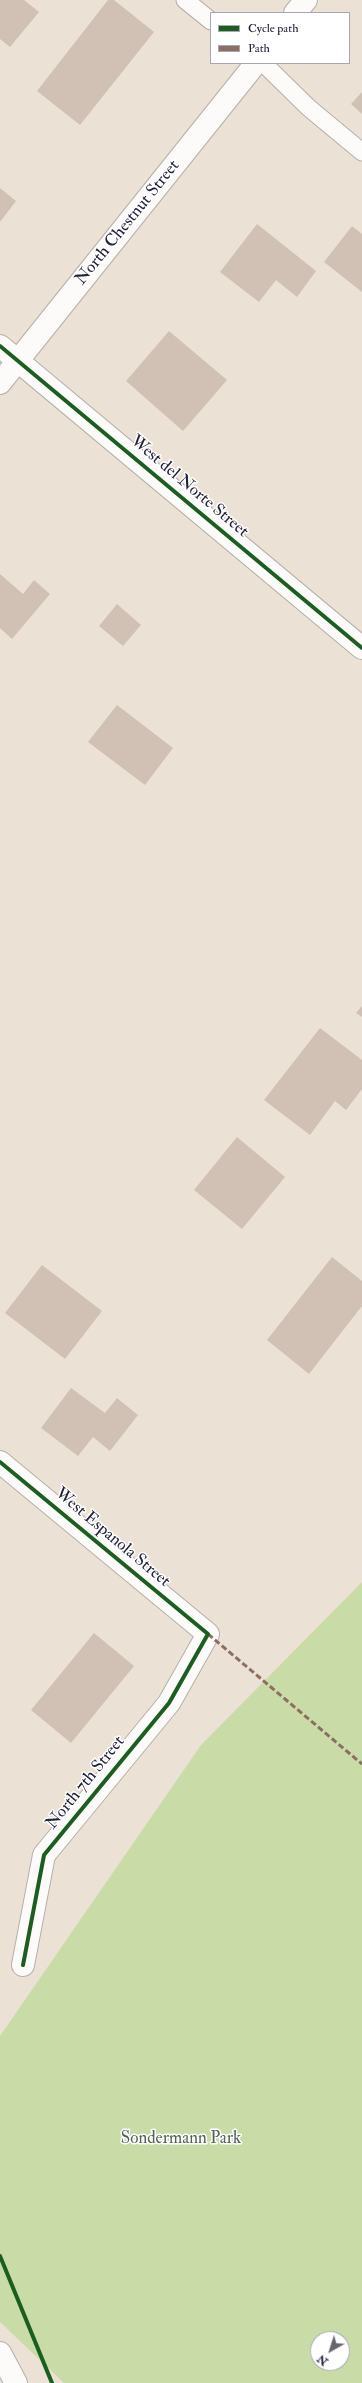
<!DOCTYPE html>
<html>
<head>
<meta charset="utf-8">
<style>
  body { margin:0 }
  #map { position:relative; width:362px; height:2383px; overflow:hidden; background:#ebe2d5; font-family:"IM FELL Double Pica",serif }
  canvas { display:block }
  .legend { position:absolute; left:210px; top:12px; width:140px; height:52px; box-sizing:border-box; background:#fff; border:1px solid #a7a7b1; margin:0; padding:5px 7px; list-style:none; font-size:12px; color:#22223b }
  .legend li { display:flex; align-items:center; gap:8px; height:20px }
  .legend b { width:20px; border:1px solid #a7a7b1 }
  .north { position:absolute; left:310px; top:2331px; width:40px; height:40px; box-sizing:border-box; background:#fff; border:1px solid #a7a7b1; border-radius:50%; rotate:219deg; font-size:11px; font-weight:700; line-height:16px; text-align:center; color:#22223b }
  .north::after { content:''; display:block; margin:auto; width:14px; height:18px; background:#686571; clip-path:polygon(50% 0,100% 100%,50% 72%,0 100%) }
</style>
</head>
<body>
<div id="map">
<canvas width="362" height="2383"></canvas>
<ul class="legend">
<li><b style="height:5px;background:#1b5e20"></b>Cycle path</li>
<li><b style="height:5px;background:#8d6e63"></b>Path</li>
</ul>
<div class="north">N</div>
</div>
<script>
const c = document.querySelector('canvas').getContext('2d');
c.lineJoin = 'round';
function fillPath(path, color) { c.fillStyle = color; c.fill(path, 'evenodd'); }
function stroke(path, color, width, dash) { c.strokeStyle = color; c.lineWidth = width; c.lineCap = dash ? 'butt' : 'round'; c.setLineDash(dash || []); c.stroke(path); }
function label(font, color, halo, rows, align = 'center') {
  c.font = font + ' "IM FELL Double Pica",serif'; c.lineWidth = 3; c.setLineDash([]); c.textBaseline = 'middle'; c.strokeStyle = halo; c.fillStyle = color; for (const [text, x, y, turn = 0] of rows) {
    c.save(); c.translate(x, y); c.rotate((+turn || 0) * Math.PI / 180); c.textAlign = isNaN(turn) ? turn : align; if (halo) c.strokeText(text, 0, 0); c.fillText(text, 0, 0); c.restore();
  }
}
const green = new Path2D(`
  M362,1582V2383H64L0,2322V2036L201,1745ZM318,2339H342V2363H318Z`);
const building = new Path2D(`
  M0,0H24L39,12L10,47L0,39Z
  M108,0H114L154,32L80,125L37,91Z
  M362,92V114L351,104Z
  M0,188L16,201L0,222Z
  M257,224L316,271L297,297L276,280L259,302L220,272Z
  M352,226L362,234V292L324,262Z
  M169,331L227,380L183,431L126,381Z
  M0,574L23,594L34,580L50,594L12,639L0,628Z
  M117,604L141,625L123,646L99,626Z
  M117,705L173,748L145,785L88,742Z
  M362,1006V1017L356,1013Z
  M320,1028L362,1060V1089L346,1110L335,1101L310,1135L264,1100Z
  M237,1137L285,1177L242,1229L194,1190Z
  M332,1257L362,1281V1306L309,1374L267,1340Z
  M42,1265L102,1311L65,1359L5,1313Z
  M71,1388L105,1413L117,1398L138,1415L110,1451L93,1437L78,1456L41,1428Z
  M94,1633L134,1666L71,1743L31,1710Z`);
const lane = new Path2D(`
  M185,0L211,21
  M263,63L309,108L362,152`);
const street = new Path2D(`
  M0,346L362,648
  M0,1462L208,1634L169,1703L44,1855L23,1965`);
const secondary = new Path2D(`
  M295,13L306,0
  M0,383L256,63
  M0,2353L16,2383`);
const quiet = new Path2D(`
  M208,1634L362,1764`);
const cycleway = new Path2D(`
  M0,346L362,648
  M0,1462L208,1634L169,1703L44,1855L23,1965
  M0,2256L52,2383`);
const streetNames = [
  ["North Chestnut Street",128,223,-51],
  ["West del Norte Street",189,487,40],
  ["West Espanola Street",112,1538,40],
  ["North 7th Street",86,1783,-51]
];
const parkNames = [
  ["Sondermann Park",181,2139]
];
fillPath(green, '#c9dca8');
fillPath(building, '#d1c0b4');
stroke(lane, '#b5afaa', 19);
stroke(street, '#b5afaa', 24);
stroke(secondary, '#b5afaa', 24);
stroke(lane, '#fcfbf9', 17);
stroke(street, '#fcfbf9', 22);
stroke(secondary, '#fcfbf9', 22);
stroke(quiet, '#8d6e63', 3, [6, 3]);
stroke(cycleway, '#1b5e20', 4);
label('17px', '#22223b', '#fff', streetNames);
label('17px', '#536154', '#fff', parkNames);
</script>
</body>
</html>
